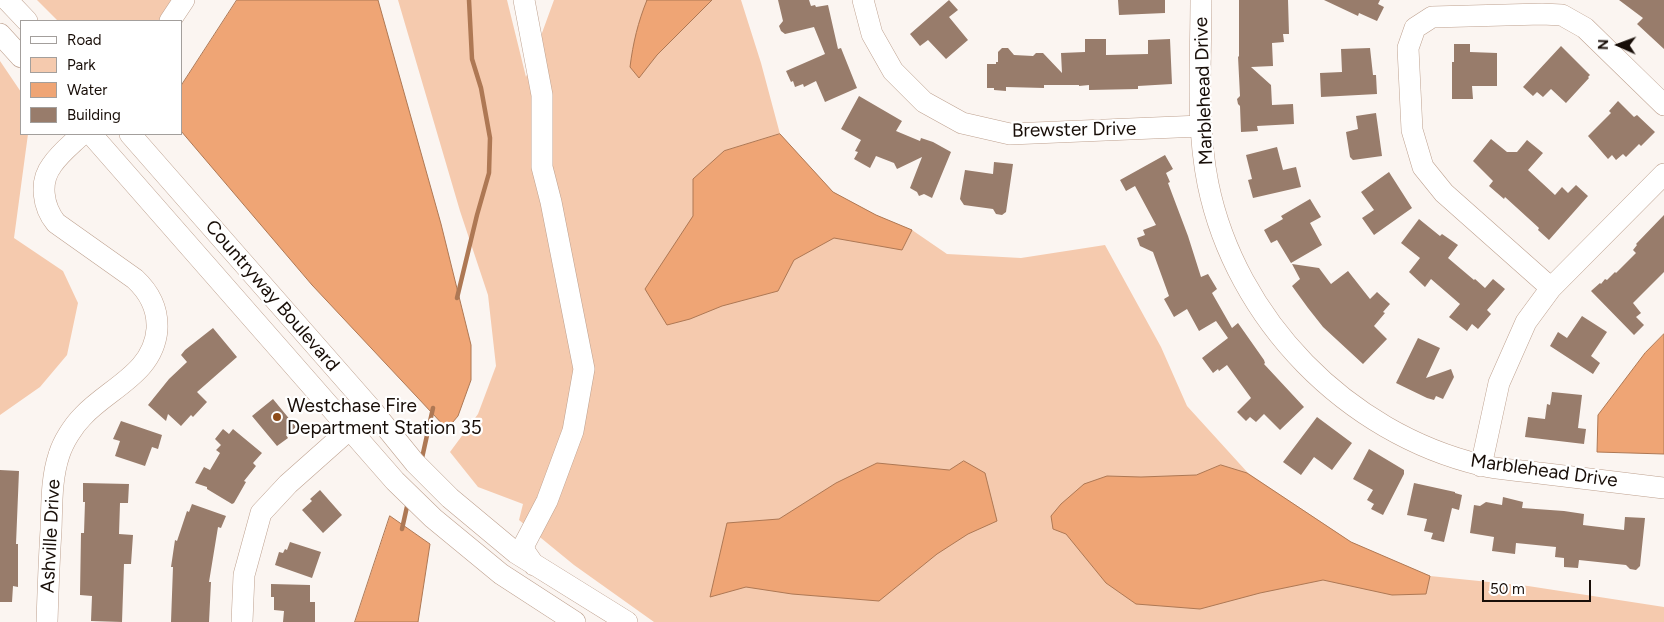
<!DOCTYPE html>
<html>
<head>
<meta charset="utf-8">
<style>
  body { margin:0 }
  #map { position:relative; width:1664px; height:622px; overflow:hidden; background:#fbf5f1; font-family:Figtree,sans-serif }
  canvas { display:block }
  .legend { position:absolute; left:20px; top:20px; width:162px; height:115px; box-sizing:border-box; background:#fff; border:1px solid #a39f9c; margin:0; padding:6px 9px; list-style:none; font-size:15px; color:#180e08 }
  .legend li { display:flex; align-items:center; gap:10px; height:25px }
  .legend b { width:25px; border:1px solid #a39f9c }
  .north { position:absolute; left:1594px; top:20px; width:50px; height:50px; -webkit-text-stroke:4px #fff; paint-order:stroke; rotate:272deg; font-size:14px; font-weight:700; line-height:20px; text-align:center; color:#180e08 }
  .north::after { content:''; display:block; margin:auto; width:18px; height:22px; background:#180e08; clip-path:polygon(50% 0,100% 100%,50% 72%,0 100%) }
  .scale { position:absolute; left:1482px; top:580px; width:109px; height:22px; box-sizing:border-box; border:2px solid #180e08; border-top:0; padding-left:6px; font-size:15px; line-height:18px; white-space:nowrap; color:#180e08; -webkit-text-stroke:4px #fff; paint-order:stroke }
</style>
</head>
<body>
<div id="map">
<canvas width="1664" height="622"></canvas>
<ul class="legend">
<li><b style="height:6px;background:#fff"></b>Road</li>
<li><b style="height:14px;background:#f5caae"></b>Park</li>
<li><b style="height:14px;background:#efa575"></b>Water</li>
<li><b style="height:14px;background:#987c6b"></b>Building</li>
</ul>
<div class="north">N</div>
<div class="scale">50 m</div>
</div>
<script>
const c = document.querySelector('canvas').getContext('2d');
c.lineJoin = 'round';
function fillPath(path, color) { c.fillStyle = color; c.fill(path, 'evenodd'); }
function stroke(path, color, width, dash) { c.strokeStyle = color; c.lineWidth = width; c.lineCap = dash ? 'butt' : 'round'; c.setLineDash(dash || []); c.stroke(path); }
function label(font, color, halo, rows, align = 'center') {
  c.font = font + ' Figtree,sans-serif'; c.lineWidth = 4.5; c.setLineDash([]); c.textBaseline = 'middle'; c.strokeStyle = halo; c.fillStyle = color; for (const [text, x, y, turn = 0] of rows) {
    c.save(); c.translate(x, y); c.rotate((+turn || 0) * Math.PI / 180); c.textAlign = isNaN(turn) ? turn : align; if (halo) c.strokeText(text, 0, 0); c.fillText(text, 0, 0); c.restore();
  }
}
const green = new Path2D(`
  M37,0H174L161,21H58Z
  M398,0H507L526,77L554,0H741L761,63L780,134L833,192L876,215L912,230L947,254L1021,258L1105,245L1161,347L1187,406L1248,473L1351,542L1430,576L1528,586L1664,607V622H654L574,565L519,520L523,504L478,487L450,452L478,414L496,366L488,295L460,211Z
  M0,61L21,92V134H28L14,238L63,271L78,303L67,355L40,387L0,415Z`);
const water = new Path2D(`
  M237,0H378L441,224L471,345V380L458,416L447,429L312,285L181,131V86Z
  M647,0H712L657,55L639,78L630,67C633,43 638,22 647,0Z
  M780,134L833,192L876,215L912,230L902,250L834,238L794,260L778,291L722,306L690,319L667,325L645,289L693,216V179L724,151Z
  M1664,334V454L1597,452L1598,415L1645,353Z
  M964,461L985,473L997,521L968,534L937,554L879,601L792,594L746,587L710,597L727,523L779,519L836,483L877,463L949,470Z
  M1221,465L1247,473L1351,542L1430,576L1426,594L1392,595L1323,580L1260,593L1200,609L1136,604L1106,583L1066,534L1053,529L1051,516L1061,504L1084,484L1107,476L1141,477L1196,475Z
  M390,516L430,544L418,622H355Z`);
const stream = new Path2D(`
  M457,298L477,215L489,173L490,138L481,88L472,59L469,0
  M422,458L433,408
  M402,529L408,502`);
const building = new Path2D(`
  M778,0H809L811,6L815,5L816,7L828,5L838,49L841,48L857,88L825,102L816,81L804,87L803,84L795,87L793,81L791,82L786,71L825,54L814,27L785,34L781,31L779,26L783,21Z
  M949,0L958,10L949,17L968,40L946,59L928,40L920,46L910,34Z
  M1118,0H1165V13L1119,15Z
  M1239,0H1288L1289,34H1283L1284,42L1272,43L1273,66L1251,67L1271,85L1272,105L1293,104L1294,124L1257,126L1258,131L1241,132L1240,106L1238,104L1237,99L1240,96L1238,56L1239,57Z
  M1324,0H1380L1378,4L1384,7L1377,21L1359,13L1358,16Z
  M1619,0H1664V49L1637,24L1643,18Z
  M1085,39H1106V55L1148,54V40L1170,39L1172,84L1138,86V89L1089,90V85L1079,86V85H1044V88L1006,87V91L994,90V88H987V64H996V62H998V52L1002,48H1008L1014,55L1033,56L1036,53H1043L1062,73L1061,53L1085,52Z
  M1454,44H1470V52L1497,53V86H1472L1473,99H1452V62H1454Z
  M1561,46L1590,75L1588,77L1589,78L1566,103L1551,89L1543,97L1537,92L1533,96L1523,87Z
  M1370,48L1373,75H1376L1377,94L1321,97L1320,73L1342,72L1341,49Z
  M859,96L902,121L896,131L920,141L921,138L933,142L951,152L932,198L924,194L919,196L917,192L910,188L922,157L897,169L894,163L876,156L870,168L854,159L858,152L855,151L861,140L841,129Z
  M1618,101L1634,117L1637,115L1655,132L1641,146L1639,144L1626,157L1623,154L1616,160L1612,155L1608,159L1588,136L1611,113L1609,111Z
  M1376,113L1382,156L1353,160L1350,157L1346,132L1358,129L1356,116Z
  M1491,139L1507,152H1517L1527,140L1543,153L1528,170L1555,195L1562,187L1568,193L1576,185L1588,196L1549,240L1538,230L1539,228L1505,197L1504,199L1489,186L1493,181L1473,161Z
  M1277,147L1283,170L1296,167L1301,187L1253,198L1248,180L1252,179L1246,155Z
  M1165,155L1173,169L1166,173L1170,182L1168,183L1188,236L1201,277L1208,274L1217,289L1212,293L1232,328L1238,323L1264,360L1265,363L1264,364L1304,407L1280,430L1264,414L1256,422L1250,417L1246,421L1237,412L1251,398L1227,365L1219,371L1218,369L1213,373L1202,358L1228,338L1216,321L1199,331L1187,309L1174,317L1164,299L1169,296L1153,252L1140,246L1137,238L1145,235L1143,230L1156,225L1135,186L1126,191L1120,180Z
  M994,162L1013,164L1006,212L1002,215L996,214L993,209L964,205L960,199L965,170L993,174Z
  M1389,172L1412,208L1374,235L1362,218L1374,210L1361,192Z
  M1310,199L1321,217L1310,223L1322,245L1291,263L1277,240L1271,243L1264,230L1283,219L1281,216Z
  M1664,215V272L1633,303L1641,313L1636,317L1644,325L1634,335L1591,291L1600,283L1601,284L1605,279L1607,280L1615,272L1616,273L1636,253L1633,250L1637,245L1636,244Z
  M1419,219L1440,236L1442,234L1458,245L1448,258L1474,280L1475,279L1485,288L1493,279L1505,289L1487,310L1491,314L1478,329L1472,324L1467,331L1449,317L1460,304L1431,279L1425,287L1409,272L1420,258L1401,243Z
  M1292,264L1319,268L1331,284L1348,271L1370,299L1377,292L1390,304L1383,312L1385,313L1374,326L1387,339L1363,364L1323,327L1308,308L1292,286L1300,279Z
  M1582,316L1607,332L1591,356L1600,363L1593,374L1550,346L1558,332L1567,338Z
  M213,328L237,357L197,392L207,402L193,417L191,415L181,426L168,414L166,421L148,405L169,379L187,362L181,355L185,350Z
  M1418,338L1440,348L1426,378L1451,369L1454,377L1443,399L1436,396L1434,400L1427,398L1396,383Z
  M1552,392L1582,395L1578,428L1586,429L1584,444L1525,437L1528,417L1545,419L1547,404L1550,405Z
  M273,399L296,427L286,435L288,438L277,446L252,416Z
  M1317,417L1352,443L1332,470L1314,457L1301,475L1283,462Z
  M121,421L162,435L158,449L152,447L145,466L115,456L120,441L113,439Z
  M223,429L229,434L233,429L262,453L253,463L256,466L244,481L246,482L234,503L232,504L207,489V487L195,483L204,467L210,470L220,453L216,450L221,445L215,439Z
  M1369,449L1404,470V474L1383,515L1371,509L1374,504L1367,500L1373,490L1353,479Z
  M0,470L19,471L16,544H18V587L13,586L12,602H0Z
  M83,483L129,484L128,503H120L119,534L133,535L131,564H124L122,622L91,621L92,596L80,595L81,533H84L85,502H83Z
  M1414,483L1455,492V493L1462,495L1459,510L1452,508L1444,542L1431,539L1433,533L1424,531L1427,519L1407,515Z
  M320,490L342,515L323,533L302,510L312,501L310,499Z
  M1503,497L1523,502L1522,508L1564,511L1584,514L1583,525L1624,530L1625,517L1645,518L1640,566L1636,570L1630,569L1626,565L1579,560L1578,568L1564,567V558L1555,557L1556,547L1516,543L1515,554L1492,551L1494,537L1470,533L1474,505L1480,506L1486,502L1502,505Z
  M192,504L226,516L221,528L218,527L209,582H211L209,622H171L173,567H171L175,540L177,541L187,511L189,512Z
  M290,542L321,552L312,578L275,565L279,552L283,553L285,549L287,550Z
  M271,584L310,585V602H315V622H283L284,611L274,610V597H271Z`);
const minor = new Path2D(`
  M7,0L27,21
  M524,0L542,95V167L551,202L584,369L573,431L547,501L524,545L525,552L534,565
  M863,0L872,34L893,71L924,102L962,123L1010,134L1201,126
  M1201,0C1201,61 1196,124 1208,184C1236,320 1347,433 1481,465C1499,470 1520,470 1539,473C1581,478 1622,483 1664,488
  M170,21L184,0
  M0,34L21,57
  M1664,105L1585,28L1562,15L1542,14L1432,17L1415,28L1408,48L1412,130L1423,167L1444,193L1551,288L1664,174
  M91,134L395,481L433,518L501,574L575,622
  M130,134L372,410L415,463L450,498L516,553L627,622
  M1481,466L1499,383L1526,322L1551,288
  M47,622C48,591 49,561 51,530C52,505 51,479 59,455C63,442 73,426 83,416C109,388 154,373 157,329C158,309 149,292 135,279L56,223C43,207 39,182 52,165C60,153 72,144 82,134
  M242,622L244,575L261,513L288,484L360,420`);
const markers = [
  [277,417,5,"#8e4c1a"]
];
const streetNames = [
  ["Marblehead Drive",1204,91,-92],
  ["Brewster Drive",1074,130,-1],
  ["Countryway Boulevard",272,296,49],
  ["Marblehead Drive",1544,471,8],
  ["Ashville Drive",51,536,-87]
];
const poiNames = [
  ["Westchase Fire",287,406],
  ["Department Station 35",287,428]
];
fillPath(green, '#f5caae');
fillPath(water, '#efa575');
stroke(water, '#ae7854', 1);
stroke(stream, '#ae7854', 4.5);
fillPath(building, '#987c6b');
stroke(minor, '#bea18f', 22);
stroke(minor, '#fff', 21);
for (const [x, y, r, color] of markers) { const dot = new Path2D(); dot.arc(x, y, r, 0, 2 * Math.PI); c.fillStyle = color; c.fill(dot); stroke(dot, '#fff', 2); }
label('19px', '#180e08', '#fff', streetNames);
label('19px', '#180e08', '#fff', poiNames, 'left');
</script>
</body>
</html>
